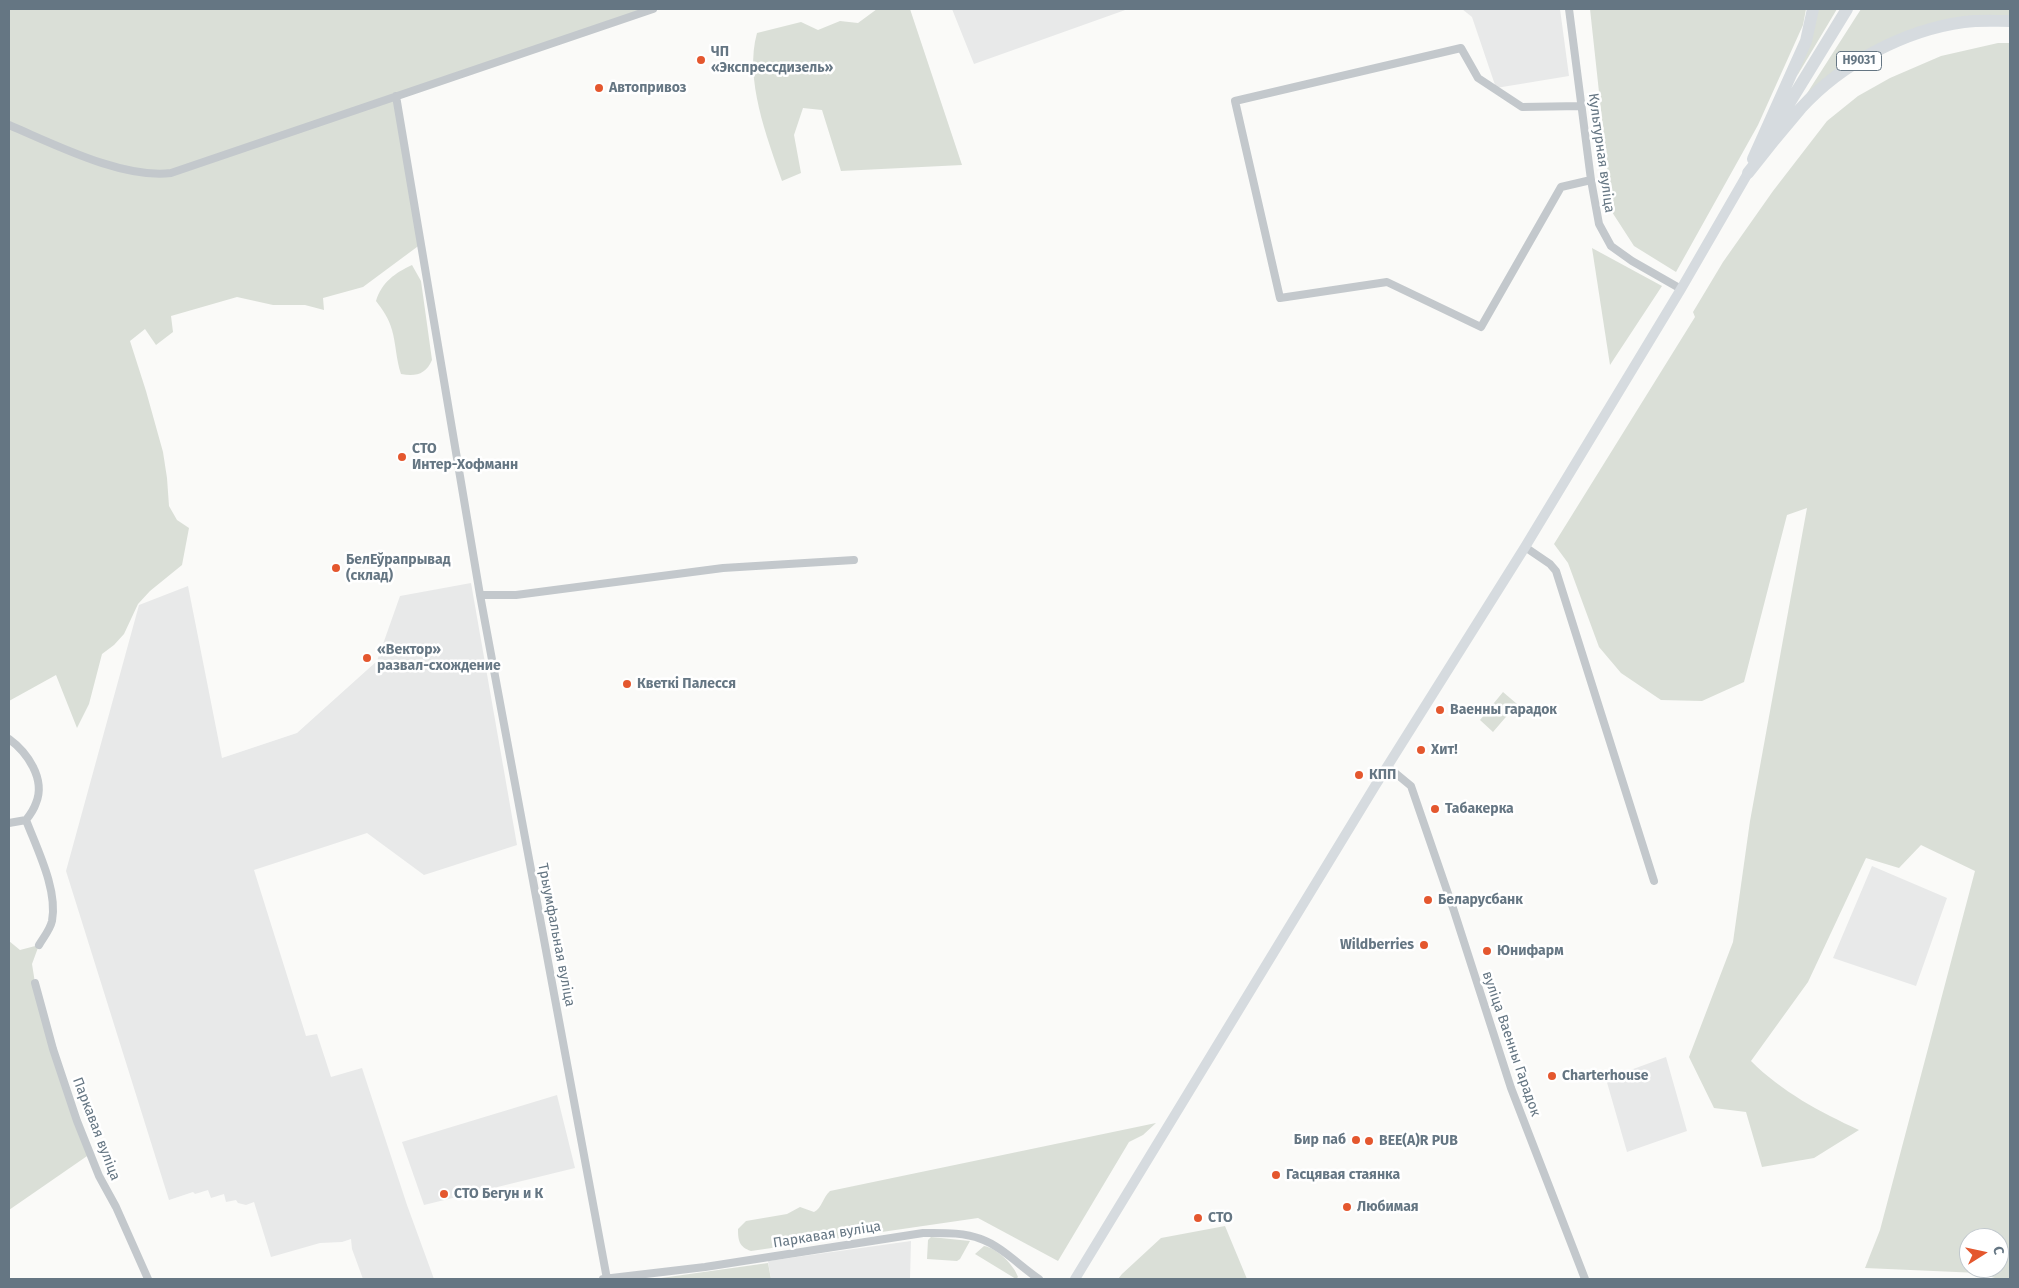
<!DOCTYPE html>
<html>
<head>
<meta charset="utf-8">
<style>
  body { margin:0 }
  #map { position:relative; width:2019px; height:1288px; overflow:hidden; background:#fafaf8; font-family:"Fira Sans",sans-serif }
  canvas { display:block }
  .frame { position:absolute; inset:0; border:10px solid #657683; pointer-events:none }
  .north { position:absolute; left:1959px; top:1228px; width:50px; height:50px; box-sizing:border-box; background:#fff; border:1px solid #c1c8cd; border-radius:50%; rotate:80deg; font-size:14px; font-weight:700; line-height:20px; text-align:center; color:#657683 }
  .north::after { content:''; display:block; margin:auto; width:18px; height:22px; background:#e4572e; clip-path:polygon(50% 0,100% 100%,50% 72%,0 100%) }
</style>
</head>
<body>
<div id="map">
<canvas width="2019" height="1288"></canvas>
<div class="frame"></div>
<div class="north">С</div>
</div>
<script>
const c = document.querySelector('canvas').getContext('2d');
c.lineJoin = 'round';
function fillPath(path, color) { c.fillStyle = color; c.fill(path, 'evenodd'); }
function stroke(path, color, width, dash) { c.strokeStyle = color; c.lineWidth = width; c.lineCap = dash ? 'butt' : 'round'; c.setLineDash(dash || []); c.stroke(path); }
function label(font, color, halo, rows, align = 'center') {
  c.font = font + ' "Fira Sans",sans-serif'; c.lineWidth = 5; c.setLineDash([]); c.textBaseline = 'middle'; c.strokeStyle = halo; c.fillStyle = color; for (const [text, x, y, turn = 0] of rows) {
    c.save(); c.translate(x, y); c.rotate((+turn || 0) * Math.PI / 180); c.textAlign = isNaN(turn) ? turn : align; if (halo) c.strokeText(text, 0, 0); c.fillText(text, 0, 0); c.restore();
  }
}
const built = new Path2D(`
  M952,9H1128L974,64Z
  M1462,9H1560L1569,76L1496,88L1472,17Z
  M471,583L517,845L424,875L367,833L254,870L306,1036L317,1034L331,1077L362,1068L407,1205L434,1279H363L352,1249L351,1239L342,1242L320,1243L271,1257L254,1202L246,1205L238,1203L236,1200L226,1202L224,1194L211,1198L208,1190L195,1194L193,1192L169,1200L66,871L139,605L188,586L222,758L297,733L377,661L400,596Z
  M1872,866L1947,898L1916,986L1833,958Z
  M1666,1057L1687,1131L1627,1152L1606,1079Z
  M557,1095L575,1168L424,1205L402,1142Z
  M911,1241L910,1279H771L768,1261Z`);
const green = new Path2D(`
  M9,9H653L396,96L421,244L363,287L323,298L324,310L305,305H273L237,297L171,316L173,332L156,345L145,329L130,341L146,391L163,452L167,478L169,506L177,520L189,528L182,565L150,591L138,604L124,634L114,645L102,654L89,704L77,728L56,675L9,701Z
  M877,9H910L962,165L841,171L822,110L803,108L794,135L801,173L782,181C767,137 744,79 757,33L801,22L818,30L840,21L858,23Z
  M1590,9H1806L1803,25L1758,125L1676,272L1634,246L1612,212Z
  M1817,9H1837L1797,76Z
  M1861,9H2010V18L1913,29L1804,98Z
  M1998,43H2010V1279H1998L1979,1273L1865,1268L1880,1230L1975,871L1921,845L1899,868L1866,858L1808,982L1751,1061C1782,1092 1820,1112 1859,1130L1814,1158L1762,1167L1746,1112L1714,1108L1689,1057L1733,942L1750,821L1807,508L1787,515L1744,682L1702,701L1661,700L1621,673L1599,647L1568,563L1554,544L1695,317L1693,312L1723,262L1773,191L1827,121L1858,96L1890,78L1941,56ZM1969,1238H1999V1268H1969Z
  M1592,248L1662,286L1610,365Z
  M412,265L421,281L432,360C426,374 416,377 401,374C396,359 396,344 392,330C389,319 383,310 376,301C382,282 395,273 412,265Z
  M1503,692L1517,704L1493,732L1480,720Z
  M9,941L20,950L39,945L32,964L35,983L90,1154L9,1210Z
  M1156,1123L1143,1135L1129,1142L1058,1261L978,1218L751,1251C739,1247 738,1240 738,1229L746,1221L787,1214L800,1207L814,1212C822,1208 823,1197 830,1191Z
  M1225,1226L1247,1279H1118L1122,1274L1161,1238Z
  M931,1237L970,1241L960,1259L957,1261L927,1259L928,1240Z
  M984,1246C997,1248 1014,1265 1018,1277L1016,1279L975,1254Z
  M768,1263L771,1279H654Z`);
const minor = new Path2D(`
  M1569,9L1591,180L1599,224L1611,246L1632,261L1681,289
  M396,96L480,595L607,1279
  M1581,106L1522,107L1478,78L1461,48L1235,101L1280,298L1387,282L1481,327L1561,187L1591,180
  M9,125C54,144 122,179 171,173L653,9
  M1525,547L1550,564L1556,571L1654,881
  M480,595H516L723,568L854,560
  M9,739C27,752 46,779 36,803C34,809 30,815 26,820
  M1388,767L1411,786L1454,911L1511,1088L1585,1279
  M26,820C37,849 58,890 52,921C50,930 43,938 39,945
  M9,823L26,820
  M35,983L53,1049L77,1121L99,1176L116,1207L148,1279
  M603,1279L705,1267L923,1233C942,1233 963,1232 981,1239C1001,1246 1021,1267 1039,1279`);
const secondary = new Path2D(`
  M1075,1279L1375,786L1525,547L1681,289L1748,173`);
const trunk = new Path2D(`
  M1768,138L1847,9
  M1753,159L1806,41L1813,9
  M1748,173C1765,151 1783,129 1801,108C1842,63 1905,30 1964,22C1980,20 1995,21 2010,21`);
const markers = [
  [701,60,5,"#e4572e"],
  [599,88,5,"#e4572e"],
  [402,457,5,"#e4572e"],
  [336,568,5,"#e4572e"],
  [367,658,5,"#e4572e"],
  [627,684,5,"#e4572e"],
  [1440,710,5,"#e4572e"],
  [1421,750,5,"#e4572e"],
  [1359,775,5,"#e4572e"],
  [1435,809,5,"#e4572e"],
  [1428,900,5,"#e4572e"],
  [1424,945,5,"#e4572e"],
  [1487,951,5,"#e4572e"],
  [1552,1076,5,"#e4572e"],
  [1356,1140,5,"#e4572e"],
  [1369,1141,5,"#e4572e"],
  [1276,1175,5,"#e4572e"],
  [444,1194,5,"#e4572e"],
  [1347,1207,5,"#e4572e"],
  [1198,1218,5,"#e4572e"]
];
const shields = [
  [1859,61,45]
];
const shieldNames = [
  ["Н9031",1859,61]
];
const poiNames = [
  ["ЧП",711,52],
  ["«Экспрессдизель»",711,68],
  ["Автопривоз",609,88],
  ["СТО",412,449],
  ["Интер-Хофманн",412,465],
  ["БелЕўрапрывад",346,560],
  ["(склад)",346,576],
  ["«Вектор»",377,650],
  ["развал-схождение",377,666],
  ["Кветкі Палесся",637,684],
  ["Ваенны гарадок",1450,710],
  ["Хит!",1431,750],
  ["КПП",1369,775],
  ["Табакерка",1445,809],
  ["Беларусбанк",1438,900],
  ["Wildberries",1414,945,"right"],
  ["Юнифарм",1497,951],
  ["Charterhouse",1562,1076],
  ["Бир паб",1346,1140,"right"],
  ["BEE(A)R PUB",1379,1141],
  ["Гасцявая стаянка",1286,1175],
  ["СТО Бегун и К",454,1194],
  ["Любимая",1357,1207],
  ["СТО",1208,1218]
];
const streetNames = [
  ["Культурная вуліца",1601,153,82],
  ["Трыумфальная вуліца",556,935,79],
  ["вуліца Ваенны Гарадок",1511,1044,71],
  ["Паркавая вуліца",96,1129,69],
  ["Паркавая вуліца",827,1235,-9]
];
fillPath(built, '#e8e9e9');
fillPath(green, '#dadfd7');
stroke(minor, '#c3c8cc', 8);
stroke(secondary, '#d6dbdf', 10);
stroke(trunk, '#d6dbdf', 12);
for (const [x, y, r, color] of markers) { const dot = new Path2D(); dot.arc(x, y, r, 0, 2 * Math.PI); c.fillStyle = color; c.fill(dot); stroke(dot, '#fff', 2); }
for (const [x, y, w] of shields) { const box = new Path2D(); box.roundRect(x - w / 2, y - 9.5, w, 19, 4); c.fillStyle = '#fff'; c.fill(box); stroke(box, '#657683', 1); }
label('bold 12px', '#657683', null, shieldNames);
label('bold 14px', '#657683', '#fff', poiNames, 'left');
label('14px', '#657683', '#fff', streetNames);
</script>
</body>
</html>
